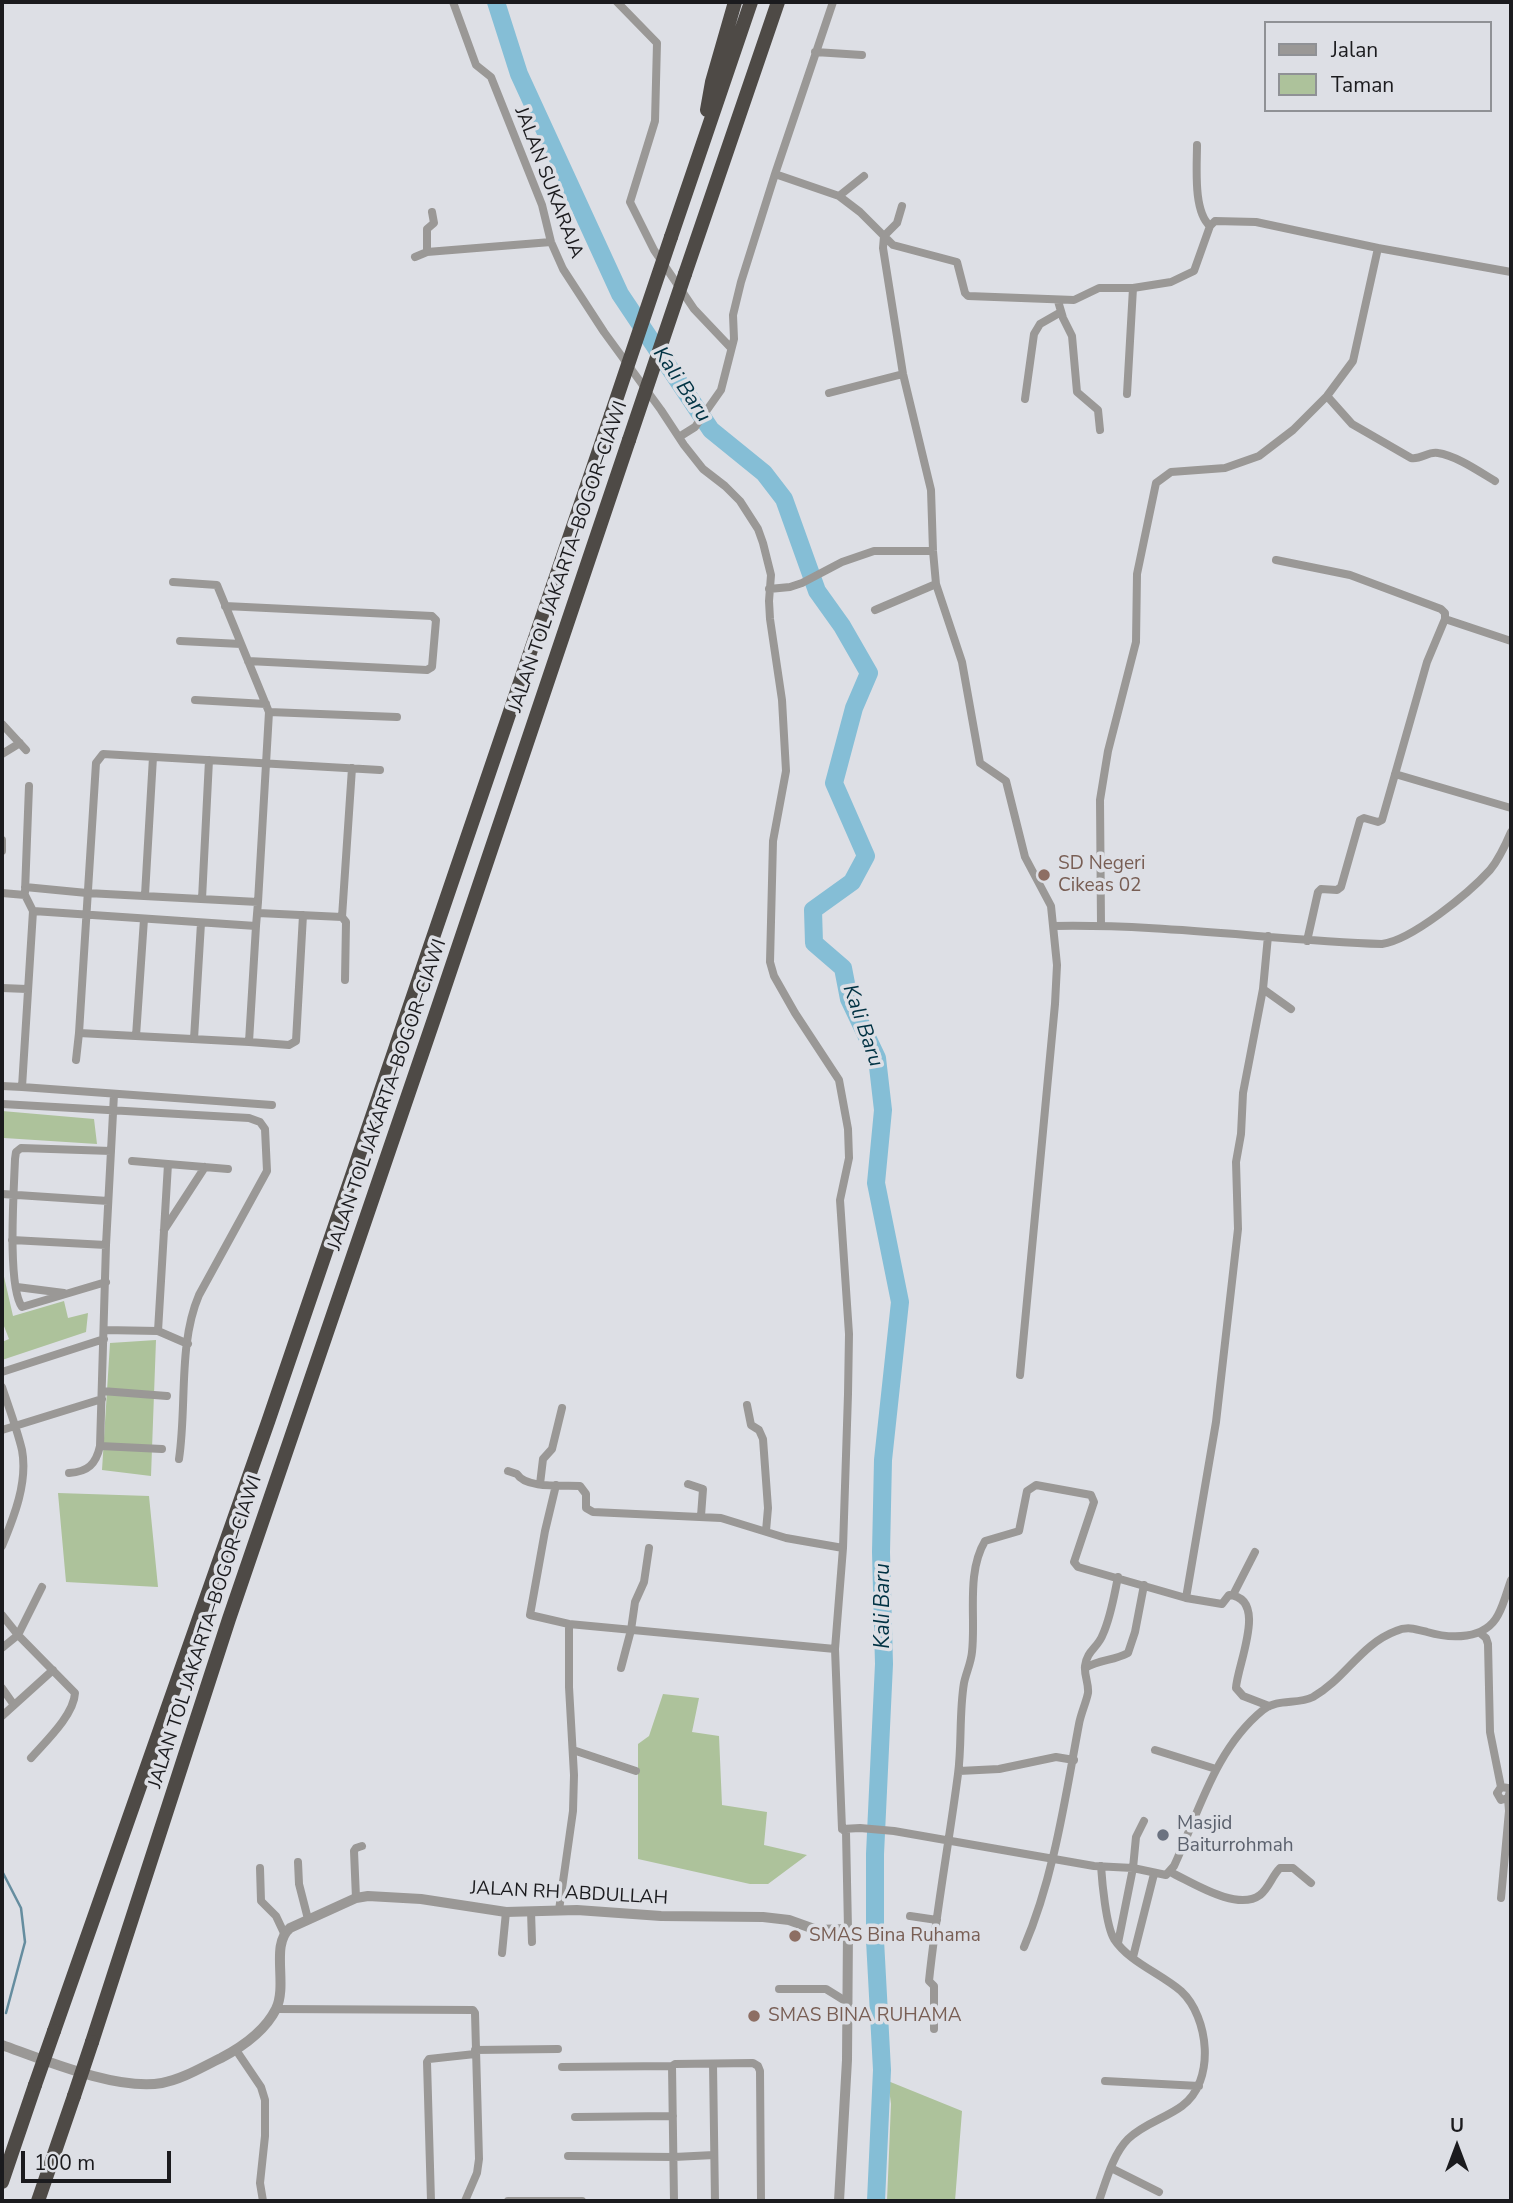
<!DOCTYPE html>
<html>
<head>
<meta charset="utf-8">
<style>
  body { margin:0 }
  #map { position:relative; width:1513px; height:2203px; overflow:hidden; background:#dddfe5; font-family:"Nunito Sans",sans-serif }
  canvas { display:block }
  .frame { position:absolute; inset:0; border:4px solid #1b1b1e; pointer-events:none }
  .legend { position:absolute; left:1264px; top:21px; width:228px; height:91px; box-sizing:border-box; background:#dddfe5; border:2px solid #8f9195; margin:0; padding:9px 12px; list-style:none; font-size:21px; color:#1b1b1e }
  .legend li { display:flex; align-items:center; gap:14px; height:35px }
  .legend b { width:35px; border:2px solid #8f9195 }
  .north { position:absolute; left:1422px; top:2112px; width:70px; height:70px; -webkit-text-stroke:5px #dddfe5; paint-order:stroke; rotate:0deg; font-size:19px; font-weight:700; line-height:28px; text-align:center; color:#1b1b1e }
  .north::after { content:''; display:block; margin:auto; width:24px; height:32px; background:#1b1b1e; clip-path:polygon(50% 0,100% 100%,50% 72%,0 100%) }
  .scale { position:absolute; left:21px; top:2151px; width:150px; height:32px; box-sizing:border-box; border:4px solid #1b1b1e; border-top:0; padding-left:9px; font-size:21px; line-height:24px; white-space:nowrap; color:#1b1b1e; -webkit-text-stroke:5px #dddfe5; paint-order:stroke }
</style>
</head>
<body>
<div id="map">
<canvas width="1513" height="2203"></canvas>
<div class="frame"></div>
<ul class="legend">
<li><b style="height:9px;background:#9a9896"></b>Jalan</li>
<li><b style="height:19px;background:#adc29b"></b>Taman</li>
</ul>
<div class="north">U</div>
<div class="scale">100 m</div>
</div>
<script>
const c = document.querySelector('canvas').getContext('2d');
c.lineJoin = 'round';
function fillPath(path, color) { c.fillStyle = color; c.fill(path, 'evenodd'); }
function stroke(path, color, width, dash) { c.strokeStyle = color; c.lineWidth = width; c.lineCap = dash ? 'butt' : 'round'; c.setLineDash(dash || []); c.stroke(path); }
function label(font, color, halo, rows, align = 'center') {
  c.font = font + ' "Nunito Sans",sans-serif'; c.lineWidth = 7; c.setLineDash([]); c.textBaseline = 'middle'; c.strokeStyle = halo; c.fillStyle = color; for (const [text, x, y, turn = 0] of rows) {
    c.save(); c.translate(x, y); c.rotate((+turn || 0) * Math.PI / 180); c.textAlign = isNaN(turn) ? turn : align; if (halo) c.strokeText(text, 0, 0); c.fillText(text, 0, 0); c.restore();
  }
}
const green = new Path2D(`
  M2,1111L94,1119L97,1144L4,1138L2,1161Z
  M2,1268L13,1316L64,1301L68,1318L88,1313L86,1332L2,1360V1342L9,1339L2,1321Z
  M156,1340L151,1476L102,1470L110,1343Z
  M58,1493L149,1496L158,1587L66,1582Z
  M663,1694L699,1698L692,1732L719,1736L722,1805L767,1812L764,1845L807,1855L768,1884H750L638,1859V1744L649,1736Z
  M888,2081L962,2111L955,2201H887L891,2104Z`);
const stream = new Path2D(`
  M2,1871L21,1908L25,1942L6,2013`);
const river = new Path2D(`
  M496,2L519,74L620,294L711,430L764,473L784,499L817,591L842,626L869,673L854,708L834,783L866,856L852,882L813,910L814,943L843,968L849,999L877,1058L883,1110L876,1183L900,1302L883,1460L881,1552L884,1664L875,1854V1940L882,2070L876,2201`);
const minor = new Path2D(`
  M453,2L476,65L491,77L542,205L551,242L563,269L604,332L661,410L684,445L703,469L725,486L740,501L758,529L763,543L771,575L769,601L770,619L782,700L786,771L773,841L770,962L774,976L795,1013L839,1080L848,1129L849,1158L840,1200L849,1334L848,1394L843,1548L835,1649L842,1829L846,1832L848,1929
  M617,2L657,43L655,121L630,202L654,250L694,309L731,348
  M815,52L862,55
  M1197,145C1197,167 1193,211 1210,226
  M775,174L839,196L860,212L893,245L957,262L965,293L968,296L1074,300L1099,288H1133L1171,282L1194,271L1210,226L1215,221L1256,222L1378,248L1511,272
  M839,196L864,176
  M902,206L897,223L884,236L883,248L903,374L931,490L933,551L936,584L962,662L980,763L1006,781L1025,857L1051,906L1057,965L1055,1004L1020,1375
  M427,252V229L434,223L432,212
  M415,257L427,252L551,242
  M1058,301L1063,318L1072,336L1077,392L1098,410L1100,430
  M829,393L903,374
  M1127,394L1133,288
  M1327,396L1352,424L1411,458C1421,460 1428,451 1438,453C1455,455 1480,472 1495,481
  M1025,399L1034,334L1040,324L1061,312
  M679,437L695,427L721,390L734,339L733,315L741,282L775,174L833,2
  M1276,560L1350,575L1441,609L1445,613V619L1427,662L1382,820L1378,822L1364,818L1360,820L1341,887L1337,890L1321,889L1318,892L1307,941
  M173,582L217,585L269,712L258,902
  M769,589L790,587L802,583L842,562L874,551H933
  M225,606L432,616L436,620L432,667L427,670L248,661
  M875,610L936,584
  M1445,619L1511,641
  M180,641L241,644
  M195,700L266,704
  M269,712L397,717
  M2,724L26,750
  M2,754L20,743
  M1395,774L1511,808
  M2,840V851
  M25,887L87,893L258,902L256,926L33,911
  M25,892L29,786
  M2,893L25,895L33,911L22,1087L2,1086
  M145,895L153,757
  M202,899L209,760
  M258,913L342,917
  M1101,925L1100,800L1108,751L1136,642L1137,574L1156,483L1171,472L1225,468L1259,456L1293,430L1327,396L1353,361L1378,248
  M256,926L249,1042L79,1033L96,763L103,754L380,770
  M1054,926C1164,924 1273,940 1382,944C1412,940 1469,893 1490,870C1499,859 1505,846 1511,832
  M1268,936L1263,989L1291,1009
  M345,980L346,922L342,917L352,768
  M2,988L27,989
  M136,1036L144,919
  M194,1039L201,923
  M249,1042L289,1045L296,1041L303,915
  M76,1060L79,1033
  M22,1087L272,1105
  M2,1104L249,1118L260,1122L265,1129L267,1171L199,1295C178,1344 187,1406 179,1459
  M132,1161L228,1169
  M2,1194L108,1201
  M164,1230L205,1167
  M12,1240L106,1245
  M106,1282L22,1307C7,1286 14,1189 15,1159L16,1152L21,1148L111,1151
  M17,1287L64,1293
  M104,1330L158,1331L188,1344
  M158,1331L168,1164
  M2,1372L104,1339
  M2,1387C9,1408 17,1429 22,1450C28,1482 14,1517 2,1546
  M102,1391L167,1396
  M747,1405L751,1425L759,1430L763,1439L768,1508L766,1531
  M2,1430L102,1399
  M100,1446L162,1449
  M508,1471L517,1474C526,1489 563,1485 580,1486L586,1494V1508L593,1512L721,1518L786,1538L843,1548
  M69,1473C88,1472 96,1464 100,1446L106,1245L114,1094
  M540,1484L543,1459L552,1449L562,1408
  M688,1484L703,1489L701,1516
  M556,1485L545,1531L530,1615L569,1624L835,1649
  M1233,1595L1255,1552
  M1186,1598L1222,1604L1229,1595C1269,1598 1237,1665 1236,1688L1243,1696L1269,1706
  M2,1615L18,1635L75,1693C74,1715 45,1742 31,1758
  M1480,1633L1486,1638L1488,1644L1490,1732L1501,1787L1497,1793L1501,1800L1508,1798L1510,1791L1508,1788L1501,1787
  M2,1648L18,1635L42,1587
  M621,1668L631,1630L635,1602L644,1582L649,1548
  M1085,1668C1101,1659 1113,1661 1128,1653L1135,1632L1144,1585
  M2,1688L14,1705
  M2,1716L53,1670
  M573,1750L636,1771
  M1155,1750L1216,1769
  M959,1771L999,1769L1056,1757L1074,1760
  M842,1829L860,1828L894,1831L1094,1866L1133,1868L1166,1875L1174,1866C1199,1812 1215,1749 1263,1710C1278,1698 1297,1705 1313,1697C1345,1679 1361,1644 1396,1631C1407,1626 1416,1629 1427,1632C1451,1639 1485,1640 1498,1615C1504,1604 1507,1591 1511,1580
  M298,1862L299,1884L308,1919
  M260,1868L261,1901L276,1916L284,1933
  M1170,1872C1192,1882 1237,1912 1260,1895C1269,1888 1272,1876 1280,1868H1293L1311,1883
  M356,1898L354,1851L356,1848L362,1846
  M1501,1898L1509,1811L1508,1798
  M559,1910L573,1811L574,1775L569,1687V1624
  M531,1911L532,1942
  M910,1916L937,1920
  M1118,1943L1133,1868L1136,1837L1144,1821
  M1024,1947C1054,1877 1065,1799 1079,1724C1081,1713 1086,1703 1088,1693C1089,1684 1084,1675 1085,1666C1087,1650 1098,1648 1103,1634C1111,1616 1114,1596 1118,1577
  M502,1953L506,1912
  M1133,1957L1154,1874
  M779,1989H826L847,2002
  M276,2009L473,2010L475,2013L479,2159L477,2173L465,2201
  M934,2029V1986L929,1981C936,1912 949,1843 958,1774C962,1744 959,1713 964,1683C966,1673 971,1663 972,1652C976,1617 966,1573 985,1541L1019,1531L1027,1491L1036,1485L1091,1495L1094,1502L1074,1562L1078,1567L1186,1598L1216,1422L1238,1229L1236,1162L1241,1134L1243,1093L1263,989
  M236,2050L261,2087L265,2100V2136L260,2183L263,2201
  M475,2050L558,2049
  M713,2064L715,2201
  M562,2067L672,2066
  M1105,2081L1199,2086
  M575,2117L673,2116
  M568,2156L674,2157L714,2155
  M1111,2168L1159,2192
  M431,2201L427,2062L429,2059L475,2054
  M508,2201H582
  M674,2201L672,2066L675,2064L753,2063L758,2066L760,2071L761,2201
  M1099,2201C1106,2181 1113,2154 1128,2139C1143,2124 1166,2118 1182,2106C1216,2081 1209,2017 1181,1991C1160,1973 1129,1962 1114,1939C1106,1926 1102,1881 1101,1866`);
const tertiary = new Path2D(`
  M2,2045C44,2060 118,2091 162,2083C183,2079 202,2067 221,2058C242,2047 265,2031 276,2009C288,1984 270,1945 290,1928L356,1898L368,1896L421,1899L506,1912L577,1910L661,1916L763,1917L789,1920L817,1930L848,1929L847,2060L839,2201`);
const motorway = new Path2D(`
  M707,110L712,82L735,2
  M671,237L751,2
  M685,274L778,2
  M54,2031L268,1422L611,415
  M92,2042L229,1619L435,1016L629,440
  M2,2182L35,2085
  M38,2201L74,2096`);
const motorwayBridge = new Path2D(`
  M611,415L671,237
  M629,440L685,274
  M35,2085L54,2031
  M74,2096L92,2042`);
const markers = [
  [1044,875,7,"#8d6e63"],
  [1163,1835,7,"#6b7280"],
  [795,1936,7,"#8d6e63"],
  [754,2016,7,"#8d6e63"]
];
const streetNames = [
  ["JALAN SUKARAJA",548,183,69],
  ["JALAN TOL JAKARTA–BOGOR–CIAWI",569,557,-71],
  ["JALAN TOL JAKARTA–BOGOR–CIAWI",388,1095,-71],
  ["JALAN TOL JAKARTA–BOGOR–CIAWI",206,1632,-72],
  ["JALAN RH ABDULLAH",569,1894,3]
];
const educationNames = [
  ["SD Negeri",1058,864],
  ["Cikeas 02",1058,886],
  ["SMAS Bina Ruhama",809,1936],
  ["SMAS BINA RUHAMA",768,2016]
];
const worshipNames = [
  ["Masjid",1177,1824],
  ["Baiturrohmah",1177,1846]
];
const waterNames = [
  ["Kali Baru",681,385,56],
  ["Kali Baru",862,1026,71],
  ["Kali Baru",884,1606,-90]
];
fillPath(green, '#adc29b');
stroke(stream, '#658d9f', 2.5);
stroke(river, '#85bed6', 18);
stroke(minor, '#9a9896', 8);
stroke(tertiary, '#9a9896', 10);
stroke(motorway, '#4e4a46', 14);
stroke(motorwayBridge, '#4e4a46', 14);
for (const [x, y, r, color] of markers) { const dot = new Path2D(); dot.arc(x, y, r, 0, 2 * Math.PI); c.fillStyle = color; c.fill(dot); stroke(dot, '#dddfe5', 2.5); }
label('19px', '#1b1b1e', '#dddfe5', streetNames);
label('19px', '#785e54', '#dddfe5', educationNames, 'left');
label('19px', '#5b616d', '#dddfe5', worshipNames, 'left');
label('italic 21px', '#003243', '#dddfe5', waterNames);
</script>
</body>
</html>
